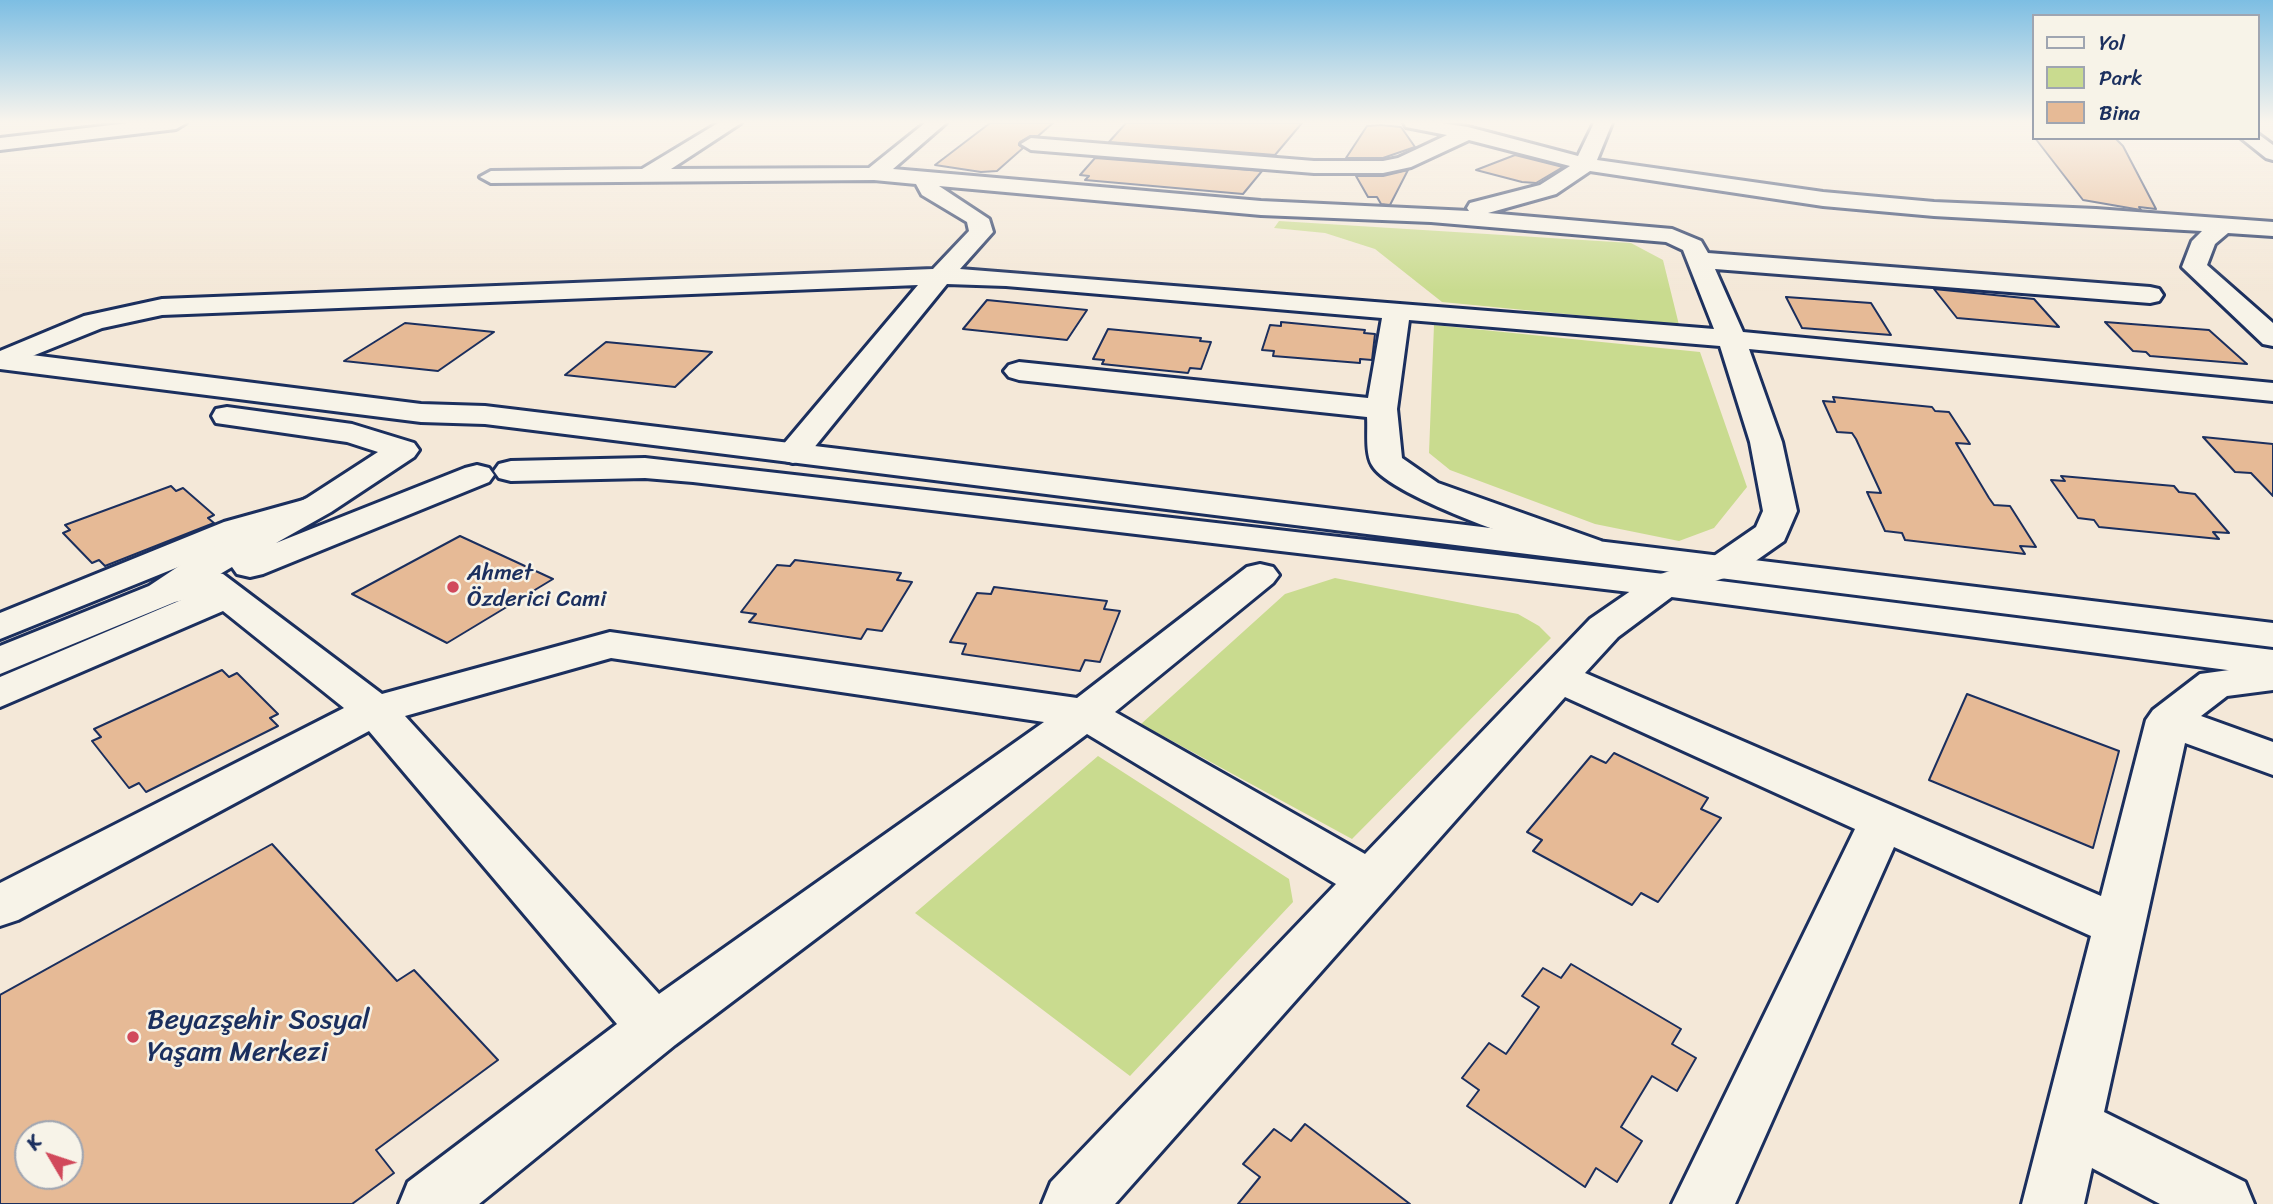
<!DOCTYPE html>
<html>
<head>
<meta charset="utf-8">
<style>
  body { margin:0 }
  #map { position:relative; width:2273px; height:1204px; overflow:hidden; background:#f4e8d8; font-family:Sriracha,sans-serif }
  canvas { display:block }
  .legend { position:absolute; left:2032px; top:14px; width:228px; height:126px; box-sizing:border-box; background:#f7f3e8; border:2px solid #9fa5b1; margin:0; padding:9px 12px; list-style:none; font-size:21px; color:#1b2f5e }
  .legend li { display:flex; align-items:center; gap:14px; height:35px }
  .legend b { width:35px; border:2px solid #9fa5b1 }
  .north { position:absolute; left:14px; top:1120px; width:70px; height:70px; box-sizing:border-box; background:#f7f3e8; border:2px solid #9fa5b1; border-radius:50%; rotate:309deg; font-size:19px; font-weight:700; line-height:28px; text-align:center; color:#1b2f5e }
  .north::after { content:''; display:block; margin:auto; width:24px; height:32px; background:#d1495b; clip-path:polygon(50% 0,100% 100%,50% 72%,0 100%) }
</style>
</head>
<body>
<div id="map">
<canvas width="2273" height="1204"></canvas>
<ul class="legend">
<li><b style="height:9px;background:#f7f3e8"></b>Yol</li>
<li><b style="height:19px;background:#c9db8f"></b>Park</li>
<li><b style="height:19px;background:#e6ba96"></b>Bina</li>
</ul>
<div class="north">K</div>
</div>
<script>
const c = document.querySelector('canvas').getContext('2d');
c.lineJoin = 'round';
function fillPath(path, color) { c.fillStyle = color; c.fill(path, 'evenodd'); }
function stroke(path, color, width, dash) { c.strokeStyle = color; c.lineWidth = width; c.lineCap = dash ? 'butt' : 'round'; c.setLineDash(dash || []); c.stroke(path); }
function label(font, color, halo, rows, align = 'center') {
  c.font = font + ' Sriracha,sans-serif'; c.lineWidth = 5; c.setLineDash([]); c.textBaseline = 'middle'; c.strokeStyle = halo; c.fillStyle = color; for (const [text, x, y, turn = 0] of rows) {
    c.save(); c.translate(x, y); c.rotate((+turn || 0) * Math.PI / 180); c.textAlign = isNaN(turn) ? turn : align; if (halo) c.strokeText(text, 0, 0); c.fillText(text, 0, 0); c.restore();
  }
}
const green = new Path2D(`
  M1279,221L1631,243L1663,260L1679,325L1442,302L1375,249L1325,233L1274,228Z
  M1434,325L1700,352L1747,487L1714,528L1679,541L1595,524L1450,470L1429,453Z
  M1335,578L1518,614L1539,626L1551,638L1352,839L1141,724L1285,594Z
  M1098,756L1289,879L1293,902L1130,1076L915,913Z`);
const building = new Path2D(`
  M990,123H1053L1038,136H1030L1020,142L1019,145L1023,148L997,171L981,172L935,165Z
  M1126,123H1302L1275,155L1109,142Z
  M1381,125L1401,127L1415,147L1383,158H1346L1367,126Z
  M2035,138H2115L2123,146L2156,209L2139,207L2141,210L2083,200Z
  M1515,155L1563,167L1536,183L1522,182L1476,170Z
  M1095,158L1262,171L1243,194L1085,180L1089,176L1080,175Z
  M1408,170L1390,205L1381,204L1377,197H1368L1356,176H1383Z
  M1934,289L2034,299L2059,327L1957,318Z
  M1786,297L1871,303L1891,335L1802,328Z
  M987,300L1087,310L1067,340L963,329Z
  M1281,322L1365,330L1364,333L1375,334L1372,360L1360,359V363L1273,356L1274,351L1262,350L1270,325L1281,326Z
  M2105,322L2209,330L2247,364L2150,356L2146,352L2133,351Z
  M405,323L494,332L438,371L344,361Z
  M1108,329L1201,338L1200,341L1211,342L1201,369L1190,368L1188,373L1102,364L1104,360L1093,359Z
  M606,342L712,352L675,387L565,375Z
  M1833,397L1932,407L1935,411L1949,412L1970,444L1956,443L1989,498L1994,505L2010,506L2036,547L2020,546L2025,554L1905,540L1902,533L1885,531L1867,492L1881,493L1856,439L1852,433L1837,432L1823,401L1835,402Z
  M2203,437L2273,444V496L2251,473L2235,472Z
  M2061,476L2174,486L2179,492L2195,494L2229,533L2213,532L2219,539L2099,527L2094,520L2078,518L2051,480L2065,481Z
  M171,486L176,491L183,488L214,515L208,518L214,523L105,566L99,560L92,563L63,533L70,530L65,525Z
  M460,536L553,579L447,643L352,594Z
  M795,560L901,573L897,580L912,582L882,631L867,629L861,639L749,622L756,614L741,612L777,565L790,566Z
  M994,587L1107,601L1104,609L1120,611L1100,662L1085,660L1080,671L962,654L966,644L950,642L977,593L991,594Z
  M222,670L229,677L237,673L278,714L270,718L278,726L146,792L139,783L129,788L92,741L101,737L94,729Z
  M1967,694L2119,751L2093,848L1929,780Z
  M1614,753L1708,798L1701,809L1721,818L1658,902L1641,893L1632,905L1533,851L1542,840L1527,832L1591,756L1606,763Z
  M272,844L397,981L414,970L498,1060L376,1150L394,1173L352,1204H0V995ZM28,1134H70V1176H28Z
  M1571,964L1681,1029L1672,1044L1696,1058L1677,1091L1652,1076L1621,1127L1642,1141L1617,1182L1596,1168L1585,1187L1467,1106L1479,1090L1462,1078L1489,1043L1506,1054L1539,1007L1522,996L1543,968L1561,978Z
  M1305,1124L1410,1204H1238L1260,1177L1243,1164L1274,1129L1291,1141Z`);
const street = new Path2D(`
  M129,123H186L176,129L0,150V138Z
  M718,123H741L671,169L869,168L925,123H946L893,169L1261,201L1469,211L1467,208L1470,203L1540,185L1570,166L1469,140L1411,167L1383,173H1314L1031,150L1021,144L1031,138L1314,161H1383L1398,158L1447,135L1406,127L1404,123H1441L1468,127L1578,156L1594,123H1612L1597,160L1823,192L1934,202L2096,209L2273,222V236L2228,233L2215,244L2207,265L2273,323V346L2263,344L2182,267L2192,241L2202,231L1934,216L1823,206L1590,171L1556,194L1488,213L1672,229L1701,241L1708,253L2150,287L2159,289L2163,295L2159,301L2150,303L1715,269L1743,332L2273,383V401L1749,349L1782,442L1797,511L1784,541L1737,574L1677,593L1618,637L1585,673L2101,896L2146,720L2153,710L2200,674L2273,664V690L2227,696L2201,716L2273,742V775L2185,743L2104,1112L2245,1182L2254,1204H2160L2092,1168L2084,1204H2022L2091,936L1894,847L1735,1204H1672L1855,829L1565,697L1115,1204H1042L1051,1182L1336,884L1087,734L675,1045L479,1204H399L408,1182L617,1024L369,731L18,920L0,926V883L344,708L223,611L0,707V677L200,592L191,582L197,574L210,571L223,574L382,694L610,632L1077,698L1247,567L1260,564L1273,567L1279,575L1273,583L1115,712L1365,854L1590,619L1651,577L1711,558L1756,527L1763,511L1750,442L1720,346L1409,320L1397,409L1402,458L1438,483L1601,541L1606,549L1601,557L1588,560C1548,550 1389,497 1372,465C1365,453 1368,430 1367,417L1019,380L1009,377L1004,371L1009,365L1019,362L1368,398L1382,318L1006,286L947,284L804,460L793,463L782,460L777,453L782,446L918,285L162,315L102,328L0,369V351L84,316L162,299L933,269L969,231L967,222L922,195L916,184L874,180L491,183L480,177L491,171L642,169ZM939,186L1261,215L1431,222L1666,242L1683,250L1714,329L960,269L993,232L989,219ZM611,658L1044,722L659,994L405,716Z
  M2258,134L2273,145V160L2266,158L2241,138H2257Z
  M307,499L319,502L324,509L319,516L250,538L0,639V613L224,522Z`);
const secondary = new Path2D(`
  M0,351L421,404L485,406L2273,623V647L485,424L421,422L0,369Z
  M227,407L352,424L414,443L419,450L414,457L331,512L276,543L465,468L477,465L489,468L494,475L489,482L263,574L250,577L237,574L232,567L203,584L206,588L200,596L175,602L0,674V646L149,586L182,564L307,498L378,452L347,442L216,423L212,416L216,409Z
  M645,458L1664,574L2273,650V676L1664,596L693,482L645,478L511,481L499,478L494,471L499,464L511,461Z`);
const markers = [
  [453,587,7,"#d1495b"],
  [133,1037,7,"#d1495b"]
];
const poiNames = [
  ["Ahmet",467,574],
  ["Özderici Cami",467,600]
];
const nearPoinames = [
  ["Beyazşehir Sosyal",147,1021],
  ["Yaşam Merkezi",147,1053]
];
fillPath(green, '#c9db8f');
fillPath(building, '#e6ba96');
stroke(building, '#1b2f5e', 2);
stroke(street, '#1b2f5e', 6);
stroke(secondary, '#1b2f5e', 6);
fillPath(street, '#f7f3e8');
fillPath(secondary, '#f7f3e8');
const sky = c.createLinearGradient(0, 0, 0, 291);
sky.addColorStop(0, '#7dbee3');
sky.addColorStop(0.42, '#faf5ed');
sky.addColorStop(1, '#faf5ed00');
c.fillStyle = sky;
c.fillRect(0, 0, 2273, 291);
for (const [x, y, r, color] of markers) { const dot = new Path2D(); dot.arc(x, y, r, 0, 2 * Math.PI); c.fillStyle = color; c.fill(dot); stroke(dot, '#f7f3e8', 2.5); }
label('23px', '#1b2f5e', '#f7f3e8', poiNames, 'left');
label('28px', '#1b2f5e', '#f7f3e8', nearPoinames, 'left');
</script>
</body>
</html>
